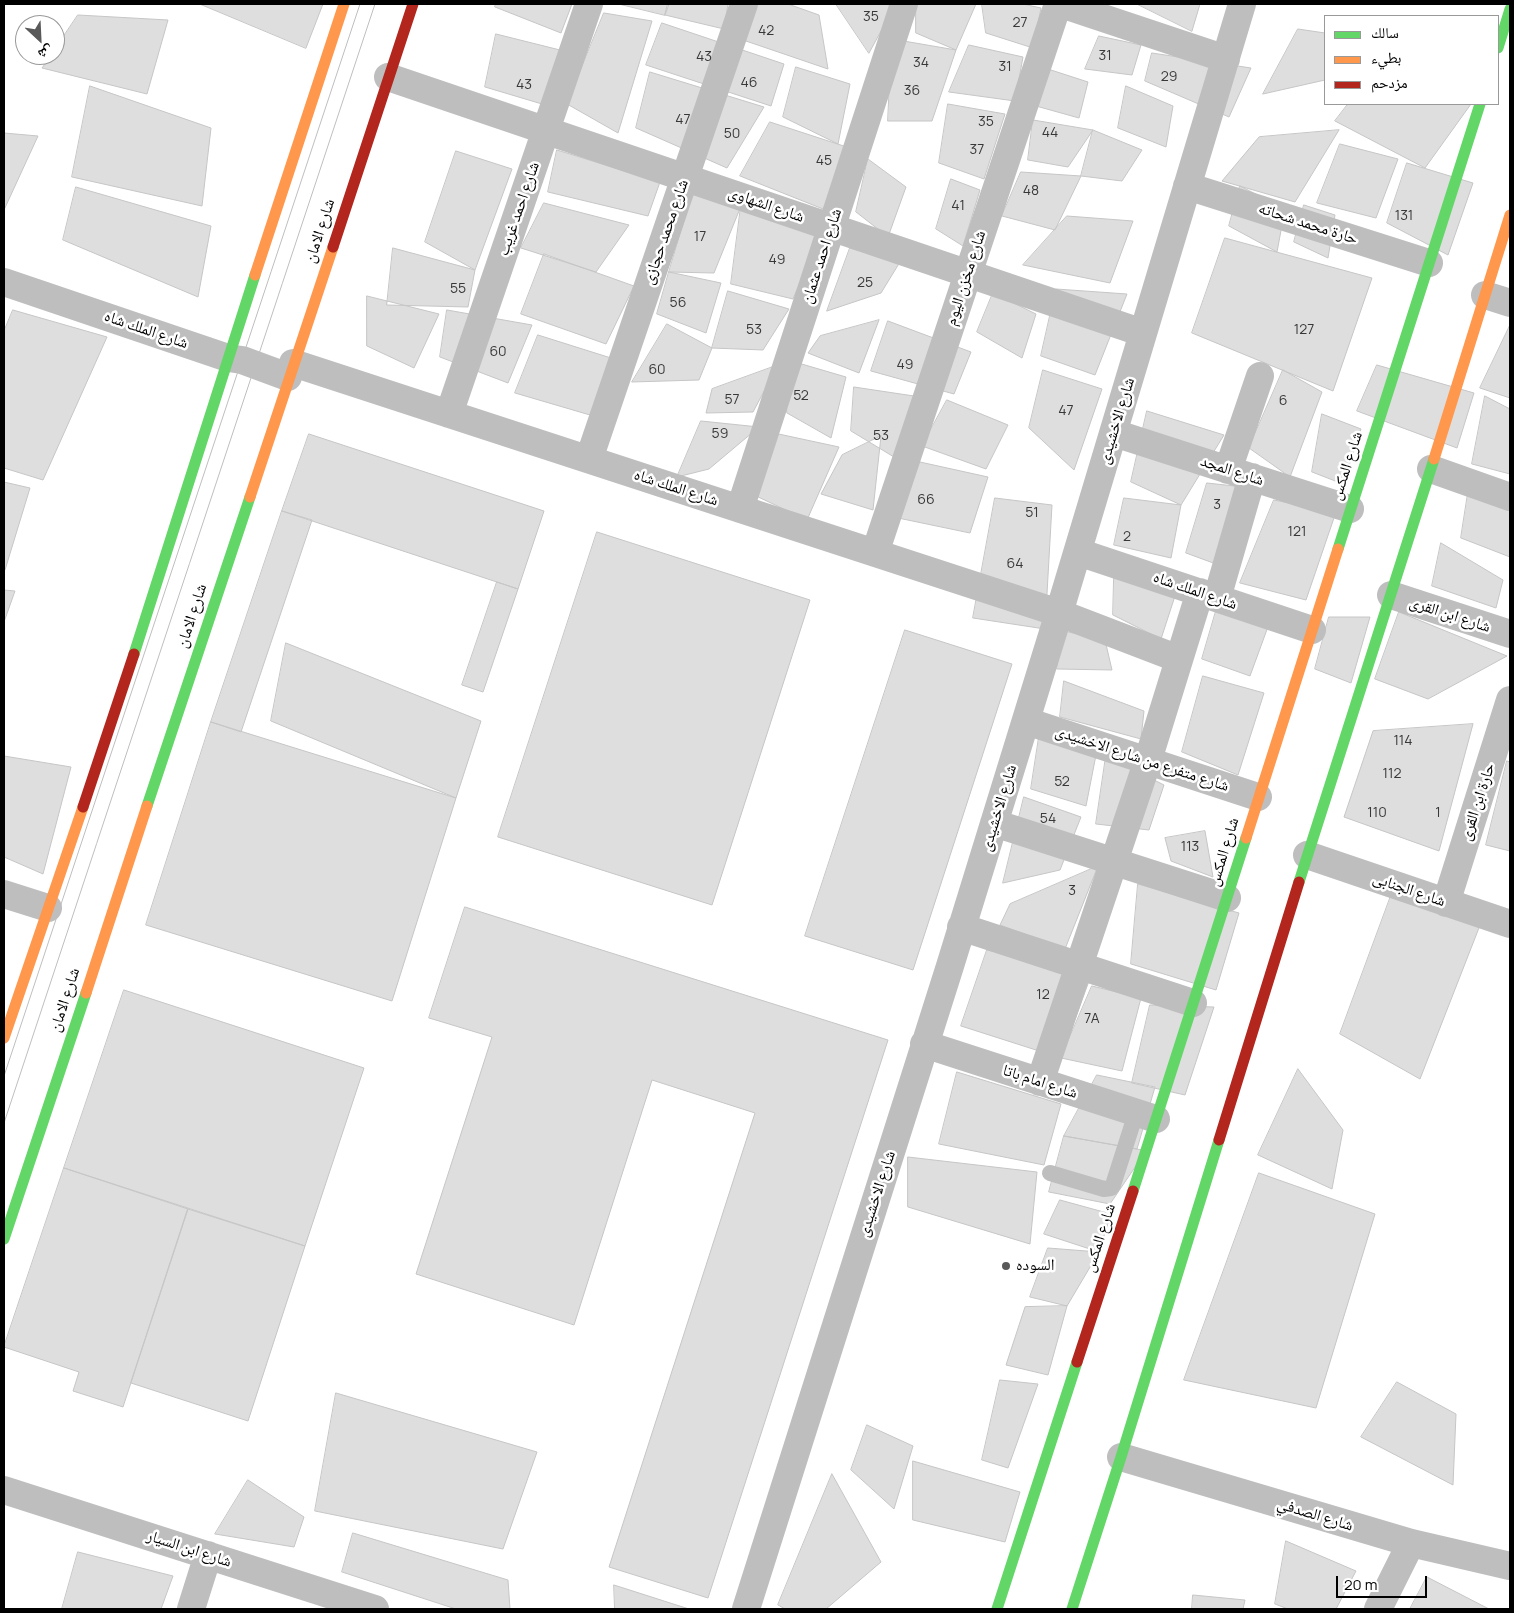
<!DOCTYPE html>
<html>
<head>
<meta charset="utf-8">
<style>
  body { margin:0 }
  #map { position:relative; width:1514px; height:1613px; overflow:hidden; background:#fff; font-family:Manrope,"Noto Naskh Arabic",sans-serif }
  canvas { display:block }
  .frame { position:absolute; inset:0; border:5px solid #000; pointer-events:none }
  .legend { position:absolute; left:1324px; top:15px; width:175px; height:90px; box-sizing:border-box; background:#fff; border:1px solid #999; margin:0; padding:6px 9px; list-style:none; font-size:15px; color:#000 }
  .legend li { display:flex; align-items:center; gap:10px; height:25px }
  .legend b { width:25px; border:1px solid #999 }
  .north { position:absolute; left:15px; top:15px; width:50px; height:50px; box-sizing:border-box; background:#fff; border:1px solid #999; border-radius:50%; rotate:155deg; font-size:14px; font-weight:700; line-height:20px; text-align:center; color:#000 }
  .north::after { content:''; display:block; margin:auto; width:18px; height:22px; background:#595959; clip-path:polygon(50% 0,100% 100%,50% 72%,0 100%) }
  .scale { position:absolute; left:1336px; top:1576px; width:91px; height:22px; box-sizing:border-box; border:2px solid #000; border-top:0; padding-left:6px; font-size:15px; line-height:18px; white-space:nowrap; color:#000; -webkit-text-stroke:4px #fff; paint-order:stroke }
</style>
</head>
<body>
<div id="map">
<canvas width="1514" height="1613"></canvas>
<div class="frame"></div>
<ul class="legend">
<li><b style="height:6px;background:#63d668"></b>سالك</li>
<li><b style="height:6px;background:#ff974d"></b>بطيء</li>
<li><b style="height:6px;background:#b3261e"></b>مزدحم</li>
</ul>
<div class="north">ش</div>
<div class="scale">20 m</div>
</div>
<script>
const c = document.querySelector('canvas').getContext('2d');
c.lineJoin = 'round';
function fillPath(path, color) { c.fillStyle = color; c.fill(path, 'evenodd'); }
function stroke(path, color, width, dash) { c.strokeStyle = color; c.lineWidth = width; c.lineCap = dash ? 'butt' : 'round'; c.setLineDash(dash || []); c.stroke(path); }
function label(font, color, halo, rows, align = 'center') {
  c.font = font + ' Manrope,"Noto Naskh Arabic",sans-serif'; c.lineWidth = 5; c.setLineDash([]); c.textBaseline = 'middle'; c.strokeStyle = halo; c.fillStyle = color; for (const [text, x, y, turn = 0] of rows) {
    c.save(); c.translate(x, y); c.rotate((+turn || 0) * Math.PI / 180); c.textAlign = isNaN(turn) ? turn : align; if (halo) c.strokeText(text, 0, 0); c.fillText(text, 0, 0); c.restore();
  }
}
const building = new Path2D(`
  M200,4H323L306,48Z
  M496,4H572L561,33L495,7Z
  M619,4H669L665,15Z
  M668,4H728L724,29L665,15Z
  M756,4H788L819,15L828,69L740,39Z
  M836,4H896L869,53Z
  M916,4H976L956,50L916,33Z
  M982,4H1023L1041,8L1033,48L986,33Z
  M1137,4H1200L1192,31Z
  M604,13L652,21L618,133L567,104Z
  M78,15L168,20L147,94L42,68L51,55H55V49Z
  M662,23L784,64L771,106L646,65Z
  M1298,29L1325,33V80L1263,94Z
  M496,34L560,50L542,104L485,87Z
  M1099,36L1141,45L1132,75L1085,69Z
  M892,39L956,50L932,121H888Z
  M969,45L1023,57L1015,101L949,92Z
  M1152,53L1251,68L1229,117L1145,81Z
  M796,67L850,84L838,144L783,117Z
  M1051,70L1088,82L1079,118L1036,106Z
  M650,72L764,107L727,168L636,128Z
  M90,86L211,128L202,206L72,177Z
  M1126,86L1173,106L1166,147L1118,128Z
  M948,104L1005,114L984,179L939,163Z
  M1348,104H1471L1425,168L1335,121Z
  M1033,120L1093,130L1068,167L1028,160Z
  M770,122L856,150L823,209L740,176Z
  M1093,130L1142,150L1122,181L1081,176Z
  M1339,130L1295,202L1222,181L1259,137Z
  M4,133L38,136L4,210Z
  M1340,144L1398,159L1376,218L1317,203Z
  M557,150L660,182L648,216L548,192Z
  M456,151L512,169L475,270L425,242Z
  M868,159L906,187L888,237L856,212Z
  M1407,163L1473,183L1448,255L1387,223Z
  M1021,172L1081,176L1055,230L1002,216Z
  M951,179L980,190L963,246L936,229Z
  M1240,186L1285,209L1277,252L1229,226Z
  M76,187L211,226L198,297L63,240Z
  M693,193L741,206L714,273L669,272Z
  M544,203L629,225L596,272L521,248Z
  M1304,205L1335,215L1328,258L1294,242Z
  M741,206L824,225L793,299L731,284Z
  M1067,216L1133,221L1110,283L1023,265Z
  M1225,238L1372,278L1333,391L1192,333Z
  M393,248L475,270L468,307L387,305Z
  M850,248L900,262L881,293L827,311Z
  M544,254L634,286L606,344L521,314Z
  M669,272L721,283L706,333L657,314Z
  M1056,289L1127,294L1095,375L1041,356Z
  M728,291L789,309L763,350L712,348Z
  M993,293L1036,314L1022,358L977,332Z
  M367,296L439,314L414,368L367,346Z
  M13,310L107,337L43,480L4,468V331Z
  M447,310L532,325L508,383L440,357Z
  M879,320L859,373L808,353L820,336Z
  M888,321L971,352L954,394L871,371Z
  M667,324L712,348L699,380L632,382Z
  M1510,325V398L1480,388Z
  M538,335L611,358L590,415L515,393Z
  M788,360L846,377L831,438L787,413Z
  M778,365L753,412L706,413L712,389Z
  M1377,365L1474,393L1457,448L1357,411Z
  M1043,370L1102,389L1074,470L1029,428Z
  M1283,370L1322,392L1290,477L1249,448Z
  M854,387L914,396L894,457L851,431Z
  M1485,396L1510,409V474L1472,464Z
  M947,400L1008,425L986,469L922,446Z
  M1147,411L1224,435L1181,505L1131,482Z
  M1322,414L1361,429L1343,484L1312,472Z
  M701,421L759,427L709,469L677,477Z
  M774,433L839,447L807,520L754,495Z
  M309,434L544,511L518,589L282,511Z
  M881,436L873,510L821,494L842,455Z
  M920,462L988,477L970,533L898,518Z
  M4,482L30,488L5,570H4Z
  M1207,483L1262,489L1235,571L1186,553Z
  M1468,493L1510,507V557L1461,538Z
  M995,498L1052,505L1045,629L973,618Z
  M1124,498L1181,505L1171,558L1114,545Z
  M1274,500L1336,512L1306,600L1240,583Z
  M282,511L312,520L241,732L211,722Z
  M597,532L810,600L712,905L498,837Z
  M1441,543L1503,580L1496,608L1432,586Z
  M1114,578L1175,596L1161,639L1113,615Z
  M497,582L518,589L483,692L462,685Z
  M4,590L15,591L4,622Z
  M1216,611L1269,624L1250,676L1202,659Z
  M1399,612L1507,656L1428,699L1375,679Z
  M1329,617H1370L1351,683L1315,669Z
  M905,630L1012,664L913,970L805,936Z
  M1064,631L1105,640L1112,670L1057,669Z
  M286,643L481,721L456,798L271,721Z
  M1203,676L1264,693L1238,775L1182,752Z
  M1064,681L1144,711L1141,739L1060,717Z
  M211,722L456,798L392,1001L146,925Z
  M1473,724L1439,851L1344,817L1373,731Z
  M1039,737L1096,755L1086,806L1031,789Z
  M4,756L71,767L43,874L4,857Z
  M1106,756L1164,785L1149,830L1096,824Z
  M1507,761L1510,762V851L1486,845Z
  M1024,797L1081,817L1060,870L1003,883Z
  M1205,831L1213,877L1171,861L1165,838Z
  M1098,866L1065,949L1000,925L1010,904Z
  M1138,884L1239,913L1216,990L1131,964Z
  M1392,893L1484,915L1420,1079L1340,1034Z
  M465,907L888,1040L708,1598L609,1567L755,1113L652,1080L574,1325L416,1274L492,1037L429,1018Z
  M987,950L1093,970L1061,1058L961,1026Z
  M1092,986L1141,998L1122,1071L1061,1058Z
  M124,990L364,1068L305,1246L64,1168Z
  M1150,1005L1214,1007L1185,1095L1132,1083Z
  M1298,1069L1343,1130L1332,1189L1258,1155Z
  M957,1072L1061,1104L1044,1165L939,1144Z
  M1097,1075L1155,1087L1137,1149L1064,1136Z
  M1064,1136L1137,1149L1146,1151L1110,1204L1049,1192Z
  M908,1157L1037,1172L1030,1244L908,1207Z
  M64,1168L188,1209L123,1407L73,1391L79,1372L4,1347Z
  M1259,1173L1375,1214L1316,1408L1184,1380Z
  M1060,1200L1111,1214L1099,1252L1044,1234Z
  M188,1209L305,1246L248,1421L131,1383Z
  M1048,1248L1099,1252L1067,1306L1030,1297Z
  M1067,1306L1048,1375L1006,1365L1025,1307Z
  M1000,1380L1038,1384L1008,1468L982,1460Z
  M1397,1382L1456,1414L1453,1485L1361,1437Z
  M336,1393L537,1452L503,1549L315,1511Z
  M867,1425L913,1446L894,1509L851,1470Z
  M913,1461L1020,1492L1005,1542L913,1520Z
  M832,1474L881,1562L826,1609H785L778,1605Z
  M248,1480L304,1517L294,1547L215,1534Z
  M353,1533L508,1580L510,1609H456L342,1572Z
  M1286,1541L1356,1571L1336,1609H1288L1275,1604Z
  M78,1552L173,1576L161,1609H62Z
  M1427,1577L1489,1609H1410Z
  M614,1585L689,1609H615Z
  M1193,1595L1245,1600L1243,1609H1192Z`);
const lane = new Path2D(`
  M1050,1173L1104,1189L1111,1188L1113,1185L1136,1113`);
const street = new Path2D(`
  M1061,4L1226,59
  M388,77L1143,333
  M1187,186L1429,263
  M4,282L228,358L242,360L288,377
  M1485,295L1510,303
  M293,363L1059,613L1179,659
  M449,414L589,4
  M1114,433L1350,509
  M589,459L744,4
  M1431,469L1510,497
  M1228,470L1260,376
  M740,509L904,4
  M1078,552L1312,630
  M875,553L1058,4
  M1391,595L1510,634
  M1217,598L1252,477
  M1026,721L1258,797
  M994,823L1227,898
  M1307,855L1510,924
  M4,894L48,908
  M1446,903L1510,700
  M961,927L1193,1003
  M924,1044L1156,1119
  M1040,1082L1148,760L1200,592
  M1121,1457L1411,1543L1510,1566
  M4,1490L375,1609
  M191,1609L208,1555
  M746,1609L950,966L1059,613L1242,4
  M1378,1609L1411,1543`);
const fast = new Path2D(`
  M1498,48L1510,9
  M1338,549L1480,104
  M134,654L255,275
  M147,806L250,497
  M1299,882L1434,459
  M1133,1191L1246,838
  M4,1239L86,993
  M997,1609L1077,1362
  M1072,1609L1121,1457L1219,1140`);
const slow = new Path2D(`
  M255,275L344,4
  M1434,459L1510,215
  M250,497L333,247
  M1246,838L1338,549
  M86,993L147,806
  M4,1038L83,807`);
const jam = new Path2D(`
  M333,247L413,4
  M83,807L134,654
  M1219,1140L1299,882
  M1077,1362L1133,1191`);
const tram = new Path2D(`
  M4,1076L360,4
  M4,1123L375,4`);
const markers = [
  [1006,1266,5,"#595959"]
];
const numberNames = [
  ["35",871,17],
  ["27",1020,23],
  ["42",766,31],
  ["31",1105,56],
  ["43",704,57],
  ["34",921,63],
  ["31",1005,67],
  ["29",1169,77],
  ["46",749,83],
  ["43",524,85],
  ["36",912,91],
  ["47",683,120],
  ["35",986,122],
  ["44",1050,133],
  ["50",732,134],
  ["37",977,150],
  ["45",824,161],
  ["48",1031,191],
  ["41",958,206],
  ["131",1404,216],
  ["17",700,237],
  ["49",777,260],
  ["25",865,283],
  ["55",458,289],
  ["56",678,303],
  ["53",754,330],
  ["127",1304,330],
  ["60",498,352],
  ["49",905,365],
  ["60",657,370],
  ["52",801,396],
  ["57",732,400],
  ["6",1283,401],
  ["47",1066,411],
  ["59",720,434],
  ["53",881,436],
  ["66",926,500],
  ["3",1217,505],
  ["51",1032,513],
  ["121",1297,532],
  ["2",1127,537],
  ["64",1015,564],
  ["114",1403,741],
  ["112",1392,774],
  ["52",1062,782],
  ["110",1377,813],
  ["1",1438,813],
  ["54",1048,819],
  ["113",1190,847],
  ["3",1072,891],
  ["12",1043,995],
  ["7A",1092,1019]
];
const streetNames = [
  ["شارع الشهاوى",766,205,19],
  ["شارع احمد غريب",519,209,-71],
  ["حارة محمد شحاته",1308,224,18],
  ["شارع الامان",320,231,-72],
  ["شارع محمد حجازى",666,232,-71],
  ["شارع احمد عثمان",822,256,-72],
  ["شارع مخزن اليوم",966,278,-72],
  ["شارع الملك شاه",146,330,19],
  ["شارع الاخشيدى",1117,421,-73],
  ["شارع المكس",1347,466,-72],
  ["شارع المجد",1232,471,18],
  ["شارع الملك شاه",676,488,18],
  ["شارع الملك شاه",1195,591,19],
  ["شارع ابن القرى",1450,615,18],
  ["شارع الامان",192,616,-72],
  ["شارع متفرع من شارع الاخشيدى",1142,759,18],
  ["حارة ابن القرى",1478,802,-72],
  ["شارع الاخشيدى",999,808,-73],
  ["شارع المكس",1224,852,-73],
  ["شارع الجنابى",1409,890,19],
  ["شارع الامان",65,1000,-72],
  ["شارع امام باتا",1040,1082,18],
  ["شارع الاخشيدى",877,1194,-72],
  ["شارع المكس",1100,1238,-72],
  ["شارع الصدفي",1315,1515,17],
  ["شارع ابن السيار",189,1549,18]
];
const poiNames = [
  ["السوده",1016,1266]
];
fillPath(building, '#dedede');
stroke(building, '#c6c6c6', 1);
stroke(lane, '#bebebe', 16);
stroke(street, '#bebebe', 28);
stroke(fast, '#63d668', 11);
stroke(slow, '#ff974d', 11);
stroke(jam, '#b3261e', 11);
stroke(tram, '#bebebe', 1);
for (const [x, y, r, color] of markers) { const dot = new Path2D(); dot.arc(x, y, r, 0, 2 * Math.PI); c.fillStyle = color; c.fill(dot); stroke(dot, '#fff', 2); }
label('14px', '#383838', null, numberNames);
label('16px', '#000', '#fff', streetNames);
label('16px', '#000', '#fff', poiNames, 'left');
</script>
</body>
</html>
